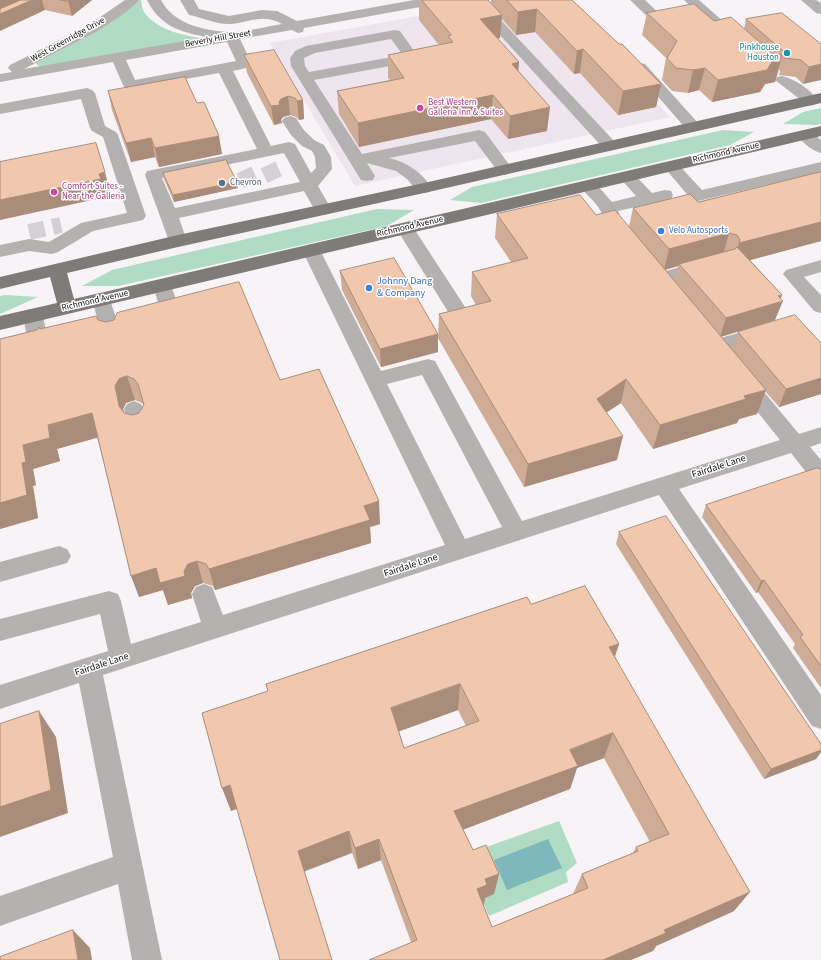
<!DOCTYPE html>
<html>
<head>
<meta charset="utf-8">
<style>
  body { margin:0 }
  canvas { display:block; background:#f7f3f7 }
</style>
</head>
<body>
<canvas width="821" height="960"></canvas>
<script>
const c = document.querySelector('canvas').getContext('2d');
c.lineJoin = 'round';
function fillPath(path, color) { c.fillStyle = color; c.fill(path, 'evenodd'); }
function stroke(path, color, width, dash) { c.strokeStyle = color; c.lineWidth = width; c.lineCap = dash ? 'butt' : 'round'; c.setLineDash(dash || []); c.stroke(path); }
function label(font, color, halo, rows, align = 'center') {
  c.font = font + ' "Source Sans 3",sans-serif'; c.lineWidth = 3; c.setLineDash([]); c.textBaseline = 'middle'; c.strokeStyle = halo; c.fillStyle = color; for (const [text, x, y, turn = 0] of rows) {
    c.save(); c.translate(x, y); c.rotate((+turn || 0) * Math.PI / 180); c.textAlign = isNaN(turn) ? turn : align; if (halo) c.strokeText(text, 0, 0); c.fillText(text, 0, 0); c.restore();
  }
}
const built = new Path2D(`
  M507,0H557L670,117L355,186L270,43Z`);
const green = new Path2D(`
  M140,0H141C142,4 142,9 144,12C156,29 181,35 200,38L193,42L49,67L39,66L35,63C72,45 109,27 140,0Z
  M821,108V124L816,125L783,124L803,112Z
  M723,130L754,132L730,145L481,203L450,200L472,187Z
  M377,209L414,210L387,226L118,286H82L112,270Z
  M5,295L38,297L0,314V296Z
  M559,821L577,863L566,872L568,882L489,916L464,855Z`);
const water = new Path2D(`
  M548,839L562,868L507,890L494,860Z`);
const minorTunnel = new Path2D(`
  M268,165L275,180
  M244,170L251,185
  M29,232L61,225`);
const minor = new Path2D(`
  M125,0H140L125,13L96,32L24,69L207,37C180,32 160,26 147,0H161C173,24 205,31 230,32C244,33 267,26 282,24C264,13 250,22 231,24C219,25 205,19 194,16L189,15L180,0H194L199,9L229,16L262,10L277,11L297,21L414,0H444L442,3L437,4L304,28L303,32L298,33L292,30L240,39L252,64L250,67L233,71L271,146L289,142L295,144L311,173L316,168L315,157L312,151L302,146L291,135L282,121L284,118L290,116L296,118L303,129L314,140L324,145L331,157L332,169L318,186L332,210L329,214L323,215L317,214L304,191L179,218L187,241L184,245L178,247L172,245L169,241L145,175L147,171L257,149L219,73L130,89L125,88L123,85L113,62L0,82V74L12,72L8,68L10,65L87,26ZM227,42L236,61L135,80L126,60ZM284,153L300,182L175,208L162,178Z
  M468,0H482L616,143L618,146L616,149L610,151L604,149Z
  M630,0H645L666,20L664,23L659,24L654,23Z
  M684,0H699L742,38L744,41L742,44L737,45L732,44Z
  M801,0H816L821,3V14L816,13Z
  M395,30L400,31L417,55L419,58L417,61L314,80L362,154L479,130L485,132L511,167L513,170L511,173L505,175L499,173L475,141L389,158C409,163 421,172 432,188L430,192L424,193L418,192L407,179L396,171L367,163L375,176L373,180L367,181L361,180L291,66L290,58L295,51L306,46ZM391,39L403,55L309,72L305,66L304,58L315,53Z
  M640,63L645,64L699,124L701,127L699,130L693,132L687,130L635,70L633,67L635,64Z
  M782,76C795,79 811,90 819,101L816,104L811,106L806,104L775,80L777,77Z
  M87,88L92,90L95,93L105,126L116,132L118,135L146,216L143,220L93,231L58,252L52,254L29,251L0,257V245L29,239L49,242L81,223L127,213L103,137L92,131L90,128L81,99L0,114V104Z
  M805,130L811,132L821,140V153C812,151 802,142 797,135L799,132Z
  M671,161L677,163L702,190L821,162V172L698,201L692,200L663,166L665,163Z
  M627,172L633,173L652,193L665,190L671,191L673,195L671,199L618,211L623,224L633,236L630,240C610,245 608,223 600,210C595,201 586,195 580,186L582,182C596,179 603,193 612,202L636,196L619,177L621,173Z
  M405,223L411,224L469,313L472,318L469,323L462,324L455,323L396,228L399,224Z
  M311,244L317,246L320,250L381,371L428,359L435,361L522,521L780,440L736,385L733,380L736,375L743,373L750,375L799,434L821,427V443L810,447L821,460V483L813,481L791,453L679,489L821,695V729L812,726L659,495L103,675L162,960H132L118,884L0,926V896L113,857L79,683L0,709V685L108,651L100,614L0,641V619L109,591L118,594L121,601L131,644L201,622L192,594L196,587L204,584L212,587L223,615L445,545L302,250L305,246ZM422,375L502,527L465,539L387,384Z
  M705,260L711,262L714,266L711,270L659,285L652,283L650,279L652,275Z
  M821,260V272L804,277L821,295V313L814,311L783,274L786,270Z
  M162,279L169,281L171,285L182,317L179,322L161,326L154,325L151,320L154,315L161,313L153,285L155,281Z
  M101,294L108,296L110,300L123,338L120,343L113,345L106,343L103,338L92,300L94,296Z
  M33,309L40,310L43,315L49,348L46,353L0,364V350L28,344L23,315L26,310Z
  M764,325L771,327L774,332L771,337L715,354L708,352L705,347L708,342Z
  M134,401L141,404L144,409L150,429L146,435L139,437L132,435L128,429L124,409L127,404Z
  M59,546L67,549L71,556L67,563L0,582V562Z`);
const major = new Path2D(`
  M821,93V103L424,193L178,247L67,273L74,299L821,126V136L0,330V316L57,303L50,277L0,289V277L178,235L424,183Z`);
const wall = new Path2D(`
  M0,0H92L72,16Z
  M419,0H488L491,3V0H572L661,84L656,107L618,115L580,73L574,74L535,32L516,35L502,19L500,38H497L519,62L518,70L547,131L508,139L491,119L359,147L339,114L337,91L390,80L388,78V55L439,45L419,20Z
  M647,13L714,21L744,29L746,19L821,44L803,84L796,77L779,75L780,71L779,69L775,82L765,84L760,92L712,102L699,90L688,93L672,91L662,80L666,58L642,35Z
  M244,55L303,100L304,119L299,120L296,117L290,115L283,117L281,120L282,123L274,125L247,73Z
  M108,91L197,103L222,154L159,167L155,157L131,162L112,110Z
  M821,172V241L750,260L782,295L775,320L721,337L732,349L738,332L821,343V394L779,407L765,391L757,414L739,419L737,423L653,449L621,403L607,412L617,460L524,487L438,338L439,314L476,305L471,296L472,272L511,262L495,238L497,214L596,215L629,227L633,208L698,202ZM678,266L674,281L665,270Z
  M163,173L238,188L174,202L164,179Z
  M340,271L438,352L381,367L342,290Z
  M98,320L280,380L380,524L370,527L371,543L215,590L213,586L203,583L195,586L191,593L192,598L168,605L163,590L139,597L97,437L57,449L60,461L33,469L36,485L33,486L38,518L0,529V339L37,330L39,327L40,329ZM135,400L142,403L144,406L139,413L132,415L124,413L123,409L126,403Z
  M821,469V688L793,648L795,644L758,592L756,593L702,517L706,505Z
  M619,532L821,744V752L816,759L764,779L616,544Z
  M531,604L619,644L615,656L734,911L656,946L653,951L411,942L381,860L358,869L352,853L237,809L231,811L268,691L266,684ZM458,710L466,726L404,748L399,731ZM604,758L650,842L636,847L633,853L582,874L573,894L492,927L483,905L485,898L494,894L499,874L473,850L463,829L570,789L577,768Z`);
const shadedWall = new Path2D(`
  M0,0H29L0,13Z
  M32,0H42L45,10L0,31V14Z
  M70,0H92L72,16L68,1Z
  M537,9L535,32L516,35L518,12Z
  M502,15L500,38L479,42L480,19Z
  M583,49L580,73L574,74L577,51Z
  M782,55L781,59L775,82L765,84L760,92L712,102L718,80L772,62Z
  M519,62L517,86L512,64Z
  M821,64V80L803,84L809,67Z
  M705,68L699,90L688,93L693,70Z
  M661,84L656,107L618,115L623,91Z
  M493,95L491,119L359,147L358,123Z
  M288,96L290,115L283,117L281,120L282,123L274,125L271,106L279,102L281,99Z
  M303,100L304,119L299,120L297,101Z
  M550,107L547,131L508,139L510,116Z
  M219,136L222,154L159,167L155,148Z
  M151,138L155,157L131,162L126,143Z
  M105,172L110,191L105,192L106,197L0,220V200Z
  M237,182L238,188L174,202L173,195Z
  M821,222V241L732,265L739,243Z
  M729,233L723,255L679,264L678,266L664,270L669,249Z
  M782,295L779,303L783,301L775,320L720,337L726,318L778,296Z
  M438,334V352L381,367L380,349Z
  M127,376L135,400L126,403L123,409L127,430L119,406L115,386L119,379Z
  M821,378V394L779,407L786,389Z
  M626,379L621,403L592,422L597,399Z
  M766,390L757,414L739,419L737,423L653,449L660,425L744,396Z
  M92,413L100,437L57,449L60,461L33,469L36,485L33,486L38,518L0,529V503L23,445L48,425Z
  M623,436L617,460L524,487L528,464Z
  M379,501L380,524L370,527L371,543L215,590L209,569L364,506Z
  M197,561L203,583L195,586L191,593L192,598L168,605L163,590L139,597L131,576L156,568L184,571L188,564Z
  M764,580L758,592L756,593L761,581Z
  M619,644L610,671L609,647Z
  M460,684L458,710L392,734L391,708Z
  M39,711L56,737L68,813L0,837V807Z
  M613,733L604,758L577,768L570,789L452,834L454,811L570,750Z
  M821,750V752L816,759L764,779L771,769Z
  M230,785L238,808L231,811L222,788Z
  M349,831L352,853L303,872L298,851Z
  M379,839L381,860L358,869L355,848Z
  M499,874L494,894L485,898L484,905L474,909L477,889L485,879Z
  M750,892L734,911L656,946L653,951L631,960H603L664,930Z
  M73,930L90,948L92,960H78Z`);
const building = new Path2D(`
  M21,0H32L0,14V9Z
  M61,0H70L68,1Z
  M422,0H488L502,15L480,19L519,62L512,64L550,107L510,116L493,95L358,123L337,91L404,78L388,55L453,42L448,36L451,35Z
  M507,0H572L619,44H622L661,84L623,91L583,49L577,51L537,9L518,12Z
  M694,4L714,21L731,17L773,54L782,55L780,58L781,59L772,62L767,70L718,80L705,68L693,70L676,68L667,58L677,41L647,13Z
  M782,13L821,44V64L809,67L801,60L784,58L785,54L783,51L746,19Z
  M274,50L303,100L297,101L295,98L288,96L281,99L279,102L280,105L271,106L244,55Z
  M185,77L197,103L204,102L219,136L155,148L151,138L126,143L108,91Z
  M96,143L105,172L99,174L101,179L0,200V162Z
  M226,160L237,182L173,195L163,173Z
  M821,172V222L739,243L740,240L737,235L729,233L669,249L633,208L690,194L698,202Z
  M580,195L596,215L615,210L766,390L744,396L746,399L660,425L626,379L597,399L623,436L528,464L439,314L491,301L472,272L528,258L497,214Z
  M737,247L782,295L778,296L783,301L726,318L679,264L735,249Z
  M394,258L438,334L380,349L340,271Z
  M239,282L280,380L319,369L379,501L364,506L370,520L209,569L206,564L197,561L188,564L184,571L185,576L160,583L156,568L131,576L92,413L48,425L50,438L23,445L26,462L22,463L27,495L0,503V339L37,330L39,327L40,329L96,316L98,320L106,322L114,320L117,313ZM127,376L134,379L138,384L144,405L139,413L132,415L124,413L119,406L115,386L119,379Z
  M795,315L821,343V378L786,389L738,332Z
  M817,468L821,469V666L800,637L803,635L764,580L761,581L706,505Z
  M666,516L821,744V750L771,769L619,532Z
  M585,586L619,644L609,647L750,892L664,930L666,933L603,960H369L417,940L379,839L355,848L349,831L298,851L332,960H280L230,785L222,788L202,713L268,691L266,684L527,597L531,604ZM460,684L479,721L404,748L391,708ZM613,733L669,834L636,847L638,851L582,874L588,888L492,927L477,889L487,885L485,879L499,874L486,845L473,850L454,811L578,766L570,750Z
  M39,711L51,790L0,807V724Z
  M73,930L78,960H0V957Z`);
const markers = [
  [787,53,4,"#0f9aa8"],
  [420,108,4,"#d1479c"],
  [222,183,4,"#5c6f8a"],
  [54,192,4,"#d1479c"],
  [661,231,4,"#3f7fe0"],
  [369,288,4,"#3f7fe0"]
];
const farStreetnames = [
  ["Beverly Hill Street",218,39,-10],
  ["West Greenridge Drive",68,40,-29],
  ["Richmond Avenue",726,153,-13],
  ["Richmond Avenue",410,227,-13],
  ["Richmond Avenue",95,301,-13]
];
const farCulturenames = [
  ["Pinkhouse",779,48],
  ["Houston",779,58]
];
const farHotelnames = [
  ["Best Western",428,103],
  ["Galleria Inn & Suites",428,113],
  ["Comfort Suites -",62,187],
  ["Near the Galleria",62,197]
];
const farServicenames = [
  ["Chevron",230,183]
];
const farShopnames = [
  ["Velo Autosports",669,231]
];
const shopNames = [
  ["Johnny Dang",377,282],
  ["& Company",377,294]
];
const streetNames = [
  ["Fairdale Lane",719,467,-18],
  ["Fairdale Lane",411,566,-18],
  ["Fairdale Lane",102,665,-18]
];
fillPath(built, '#eee5ee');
fillPath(green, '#b0dcc4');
fillPath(water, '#7eb7bc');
stroke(minorTunnel, '#d4d0d4', 16, [16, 8]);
fillPath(minor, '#b4b2b1');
fillPath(major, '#7e7b79');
fillPath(wall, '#cfac95');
fillPath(shadedWall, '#a98c79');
fillPath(building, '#f1c8ad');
stroke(building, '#a98c79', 1);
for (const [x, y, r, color] of markers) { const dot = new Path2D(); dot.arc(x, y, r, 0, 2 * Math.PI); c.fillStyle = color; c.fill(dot); stroke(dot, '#fff', 1.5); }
label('9px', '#0d0c0d', '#fff', farStreetnames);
label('9px', '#0d838f', '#fff', farCulturenames, 'right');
label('9px', '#b23c85', '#fff', farHotelnames, 'left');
label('9px', '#4e5e75', '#fff', farServicenames, 'left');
label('9px', '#366cbe', '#fff', farShopnames, 'left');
label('10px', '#366cbe', '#fff', shopNames, 'left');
label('10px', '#0d0c0d', '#fff', streetNames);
</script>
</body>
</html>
